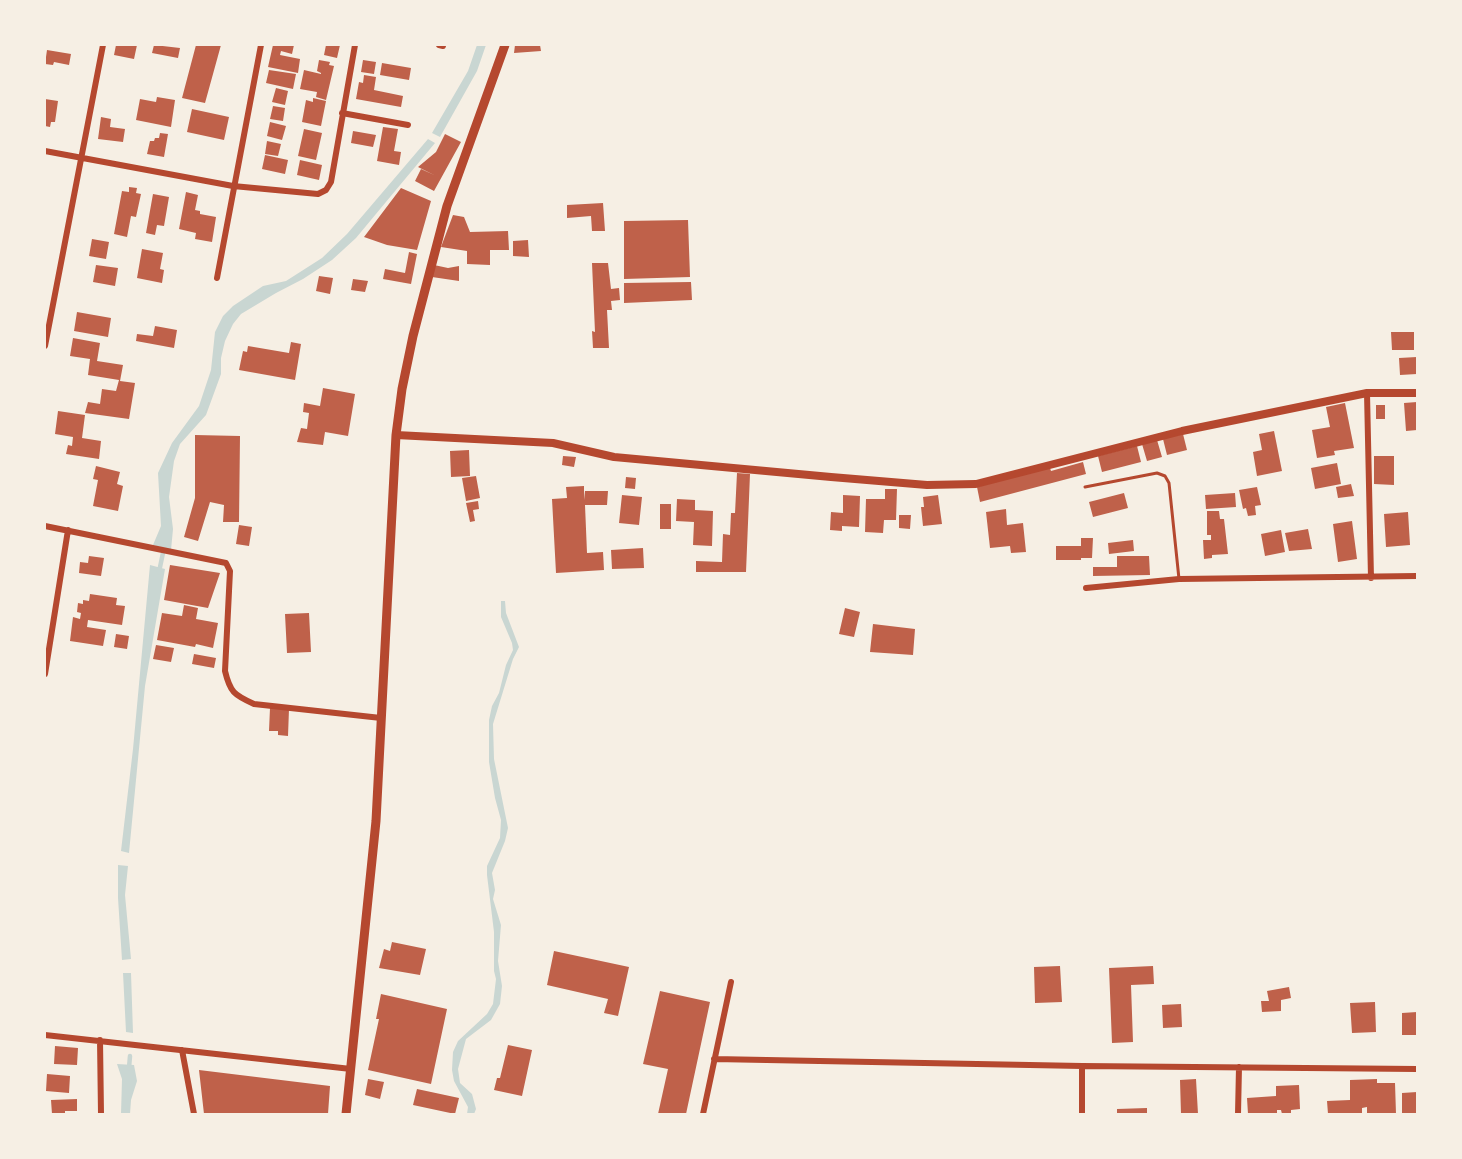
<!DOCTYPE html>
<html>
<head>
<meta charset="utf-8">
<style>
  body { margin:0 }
  #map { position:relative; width:1462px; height:1159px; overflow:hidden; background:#f6efe4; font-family:Lato,sans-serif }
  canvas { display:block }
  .frame { position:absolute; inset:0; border:46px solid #f6efe4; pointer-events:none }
</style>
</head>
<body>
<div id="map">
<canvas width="1462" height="1159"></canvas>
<div class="frame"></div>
</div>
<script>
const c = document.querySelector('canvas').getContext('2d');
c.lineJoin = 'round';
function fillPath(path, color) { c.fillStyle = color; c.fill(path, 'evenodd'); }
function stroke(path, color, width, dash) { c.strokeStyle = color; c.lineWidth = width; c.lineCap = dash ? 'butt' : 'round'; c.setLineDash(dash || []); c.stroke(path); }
const water = new Path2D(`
  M477,45H486L477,71L440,137L432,133L468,71Z
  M428,139L435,143L356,238L332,260L303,279L276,293L241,314L233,324L225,341L221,358V374L206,415L180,444L174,461L169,497L173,529L171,550L153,545L161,526L158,473L172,443L199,406L211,370L215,332L223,316L233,306L263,286L286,281L322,258L347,234Z
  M150,565L165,569L145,686L129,853L121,851L133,749Z
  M501,601H505L506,613L519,647L513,659L493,724L494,759L508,828L505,841L492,873L495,890L493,899L501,925L498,961L502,986L500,1004L491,1020L466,1039L458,1069L460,1083L472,1094L476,1109L474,1114H467L468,1107L454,1081L452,1070L453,1052L458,1041L487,1014L493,1004L496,979L494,971V932L487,875V866L500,838L501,820L495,798L489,762V720L492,706L499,693L506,665L513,650L512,643L501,617Z
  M118,865L128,866L125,895L131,959L122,960L118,898Z
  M123,973H131L133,1033L126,1032Z
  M117,1064L134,1065L137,1081L131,1100L130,1114H121L122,1079Z`);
const stream = new Path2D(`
  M159,572L164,548
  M129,1068L130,1056`);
const building = new Path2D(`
  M116,45H137L134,59L114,55Z
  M154,45L180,48L178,58L152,53Z
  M196,45H221L205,103L182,98Z
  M273,45H294L292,54L281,51L280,55L300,59L298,73L268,67Z
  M326,45H340L337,58L324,55Z
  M515,45H540L541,51L514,53Z
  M47,50L71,54L69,65L54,62L53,65L45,64Z
  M319,60L330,62L329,65L334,66L326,100L316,97L317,92L300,89L304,70L321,74V73L317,71Z
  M363,60L376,62L374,74L361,72Z
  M382,63L411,68L409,80L380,75Z
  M269,70L296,74L293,89L266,83Z
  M364,75L376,77L374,90L403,96L401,107L356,99L359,82L363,83Z
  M276,88L288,91L285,105L272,102Z
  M157,97L175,100L171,127L136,120L140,99L156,102Z
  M313,98L326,101L321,126L302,122L306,100L313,102Z
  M45,99L58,101L55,122H51L50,127L45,126Z
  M273,106L285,108L283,121L270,119Z
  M192,109L229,117L224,140L187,132Z
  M101,117L111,119L110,127L125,129L123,142L98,139Z
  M270,122L286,126L282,140L267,136Z
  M383,127L398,129L394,151L401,152L399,165L377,161Z
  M304,129L322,133L316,160L298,156Z
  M353,131L376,135L373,147L351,143Z
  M160,133L168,134L164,157L147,154L150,141H154L155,138H159Z
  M445,134L461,142L434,191L415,181L421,169L434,175L418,167L436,152Z
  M267,141L281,144L278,156L265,154Z
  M265,155L288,160L285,174L262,169Z
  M300,160L322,165L319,180L297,175Z
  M129,187L137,188L136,193L141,194L136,217L131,216L127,237L114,234L122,191L129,192Z
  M401,188L431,201L417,250L387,245L364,237Z
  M186,192L198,195L195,210L200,211V214L216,217L212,242L195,239L196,233L179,229Z
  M153,194L169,197L164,226L157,225L155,235L146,233Z
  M603,203L605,231H592L591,216L567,218V205Z
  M453,215L464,217L470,232L508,231L509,250H490V265L467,264V251L441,247Z
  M688,220L690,277L624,279V221Z
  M92,239L109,242L106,259L89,256Z
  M528,240L529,257L513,256V241Z
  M142,249L163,253L160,269L164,270L162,283L137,278Z
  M409,252L417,254L411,284L383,279L385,269L405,273Z
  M592,263H608L611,289L619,288L620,300L611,301L612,310H607L609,348H593L592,331L595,332Z
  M96,265L118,268L115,286L93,282Z
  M434,265L448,268L459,266V281L432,277Z
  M319,276L333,278L330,294L316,291Z
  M353,279L368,281L365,292L351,290Z
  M691,282L692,300L624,303V283Z
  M77,312L111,318L108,337L74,331Z
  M155,326L177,330L174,348L136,341L137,334L153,336Z
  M1391,332H1414V350H1392Z
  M73,338L100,343L97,361L123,365L120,381L135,383L129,419L85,413L88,402L100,404L102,389L116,391L119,380L88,375L90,359L70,356Z
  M291,342L301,344L295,380L239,370L243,351L247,352L248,346L289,353Z
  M1417,357V374L1400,375L1399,358Z
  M323,388L355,394L348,436L325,432L323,445L297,442L301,428L307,429L309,413L303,412L304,403L320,406Z
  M1417,402V430L1406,431L1404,403Z
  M1345,403L1354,448L1334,451L1335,455L1317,458L1312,430L1330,427L1326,407Z
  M1376,405H1385V419H1376Z
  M58,411L85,415L82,438L101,441L99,459L66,454L68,445L72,446L73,437L55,434Z
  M1274,431L1282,471L1257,476L1253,452L1262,450L1259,434Z
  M1183,434L1187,450L1167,455L1163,439Z
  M195,435L240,436L239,522H223L224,505L210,502L198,541L184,537L195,498Z
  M1157,440L1162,457L1147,461L1142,444Z
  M1137,446L1141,462L1102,472L1098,456Z
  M469,450L470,476L451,477L450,451Z
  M563,456L576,457L574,467L562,465Z
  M1374,456H1394V485L1374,484Z
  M1083,462L1086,474L980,502L977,487L1050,468L1051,471Z
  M1337,463L1341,484L1315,489L1311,468Z
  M96,466L120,472L117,484L123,486L118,511L93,506L98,480L93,479Z
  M737,473L750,474L746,572H696V561L722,562L723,534L730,535L731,513H735Z
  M476,476L480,498L466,501L462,478Z
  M626,477L636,478L635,489L625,488Z
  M1351,484L1354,496L1338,498L1336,487Z
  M584,486V500L585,491H608L607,505H585L587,553L603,552L604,570L556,573L552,499L567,498L566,487Z
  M1257,487L1261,505L1255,506L1256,515L1248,516L1246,508L1243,509L1239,490Z
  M885,489H897L896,520H884L883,533L865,532L866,499H885Z
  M1124,493L1128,508L1093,517L1089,502Z
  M1235,493L1236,507L1206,509L1205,495Z
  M622,495L642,497L639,525L619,523Z
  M843,495L860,496L859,527L842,526V531L830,530L831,512L843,513Z
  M938,495L942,524L923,526L921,507H924L923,497Z
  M677,499L695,500V510L713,511L712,546L693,545L694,522L676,521Z
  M478,501L479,509L473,510L475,521L470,522L466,503Z
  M660,504H671V529H660Z
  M1006,509L1007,525L1023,523L1026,552L1011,553L1010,546L990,548L986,512Z
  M1207,511H1219L1220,519H1224L1228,554L1212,555V558L1204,559L1203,540H1211V535H1207Z
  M1408,512L1410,545L1386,547L1384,514Z
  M899,515H911L910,529L899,528Z
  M1352,521L1357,559L1338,562L1333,524Z
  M239,525L252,527L249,546L236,544Z
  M1308,529L1312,549L1289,551L1285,533Z
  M1281,530L1285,552L1265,556L1261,534Z
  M1081,538H1093L1092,558H1081V560H1056V546H1081Z
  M1133,540L1134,551L1109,554L1108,543Z
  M643,548L644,568L612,569L611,550Z
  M89,556L104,558L101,576L79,573L80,562L88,563Z
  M1117,556H1149L1150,575L1093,576V567H1117Z
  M170,565L220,573L208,608L164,600Z
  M90,594L117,598L116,605L125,606L122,625L88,620L87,627L106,630L103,646L70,641L73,617L80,619L81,613L77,612L78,603L83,604V600L89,601Z
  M184,605L198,608L196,619L218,623L213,648L196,644L195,647L157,640L162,613L182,616Z
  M845,608L860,612L854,637L839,634Z
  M309,613L311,652L287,653L285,614Z
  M873,624L915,629L913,655L870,652Z
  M116,634L129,636L127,649L114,647Z
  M156,645L174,648L171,662L153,659Z
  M194,654L216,658L214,668L192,664Z
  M270,708L289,709L288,736L278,735V731H269Z
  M392,942L426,949L420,975L379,968L384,949L390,951Z
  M554,951L629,967L618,1016L604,1013L608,999L547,985Z
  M1060,966L1062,1002L1035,1003L1034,967Z
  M1153,966L1154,984L1131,985L1133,1042L1112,1043L1109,968Z
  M1289,987L1291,998L1281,1000V1011L1262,1012L1261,1001H1269L1267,991Z
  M660,991L710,1002L686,1114H658L668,1069L643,1064Z
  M381,994L447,1009L431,1084L368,1070L379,1019H376Z
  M1375,1002L1376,1032L1352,1033L1350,1003Z
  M1181,1004L1182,1027L1163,1028L1162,1005Z
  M1417,1012V1035H1402V1013Z
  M508,1045L532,1050L522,1096L494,1090L497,1078H500Z
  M55,1046L78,1048L77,1065L54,1064Z
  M199,1070L330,1086L328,1114H204Z
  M47,1074L70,1076L69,1093L46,1091Z
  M368,1079L384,1082L380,1099L365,1095Z
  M1196,1079L1198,1114H1181L1180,1080Z
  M1377,1079V1083H1395L1396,1114H1367V1107L1362,1108V1114H1328L1327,1101L1350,1100V1080Z
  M1299,1085L1300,1109L1291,1110V1114H1282L1281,1110H1277V1114H1248L1247,1098L1276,1096V1086Z
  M417,1089L459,1098L455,1114L413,1105Z
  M1417,1092V1114H1402V1093Z
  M77,1099V1111H65V1114H52L51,1100Z
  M1147,1108V1114H1117V1109Z`);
const service = new Path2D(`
  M1085,487L1157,473L1165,476L1169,483L1179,579`);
const minor = new Path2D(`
  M439,45L443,46
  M342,113L408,125
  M45,151L233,186L318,194L326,190L331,182L355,45
  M217,278L261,45
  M45,346L103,45
  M1367,393L1371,578
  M45,526L226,563L230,571L225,671C230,692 234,695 254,704L381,718
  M1086,588L1179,579L1417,576
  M45,674L68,530
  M45,1035L351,1069
  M100,1040L101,1114
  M182,1050L194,1114
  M714,1059L1082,1066L1417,1069
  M703,1114L731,982
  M1082,1114V1066
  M1238,1114L1239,1067`);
const tertiary = new Path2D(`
  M396,435L553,443L614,457L831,477L927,485L976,484L1182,431L1367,393H1417`);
const secondary = new Path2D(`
  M346,1114L376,821L396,435L402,389L413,336L447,206L505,45`);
fillPath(water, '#c9d6d2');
stroke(stream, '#c9d6d2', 4.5);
fillPath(building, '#bf614a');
stroke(service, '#b5482f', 3);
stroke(minor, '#b5482f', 6);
stroke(tertiary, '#b5482f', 8);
stroke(secondary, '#b5482f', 9);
</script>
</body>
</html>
